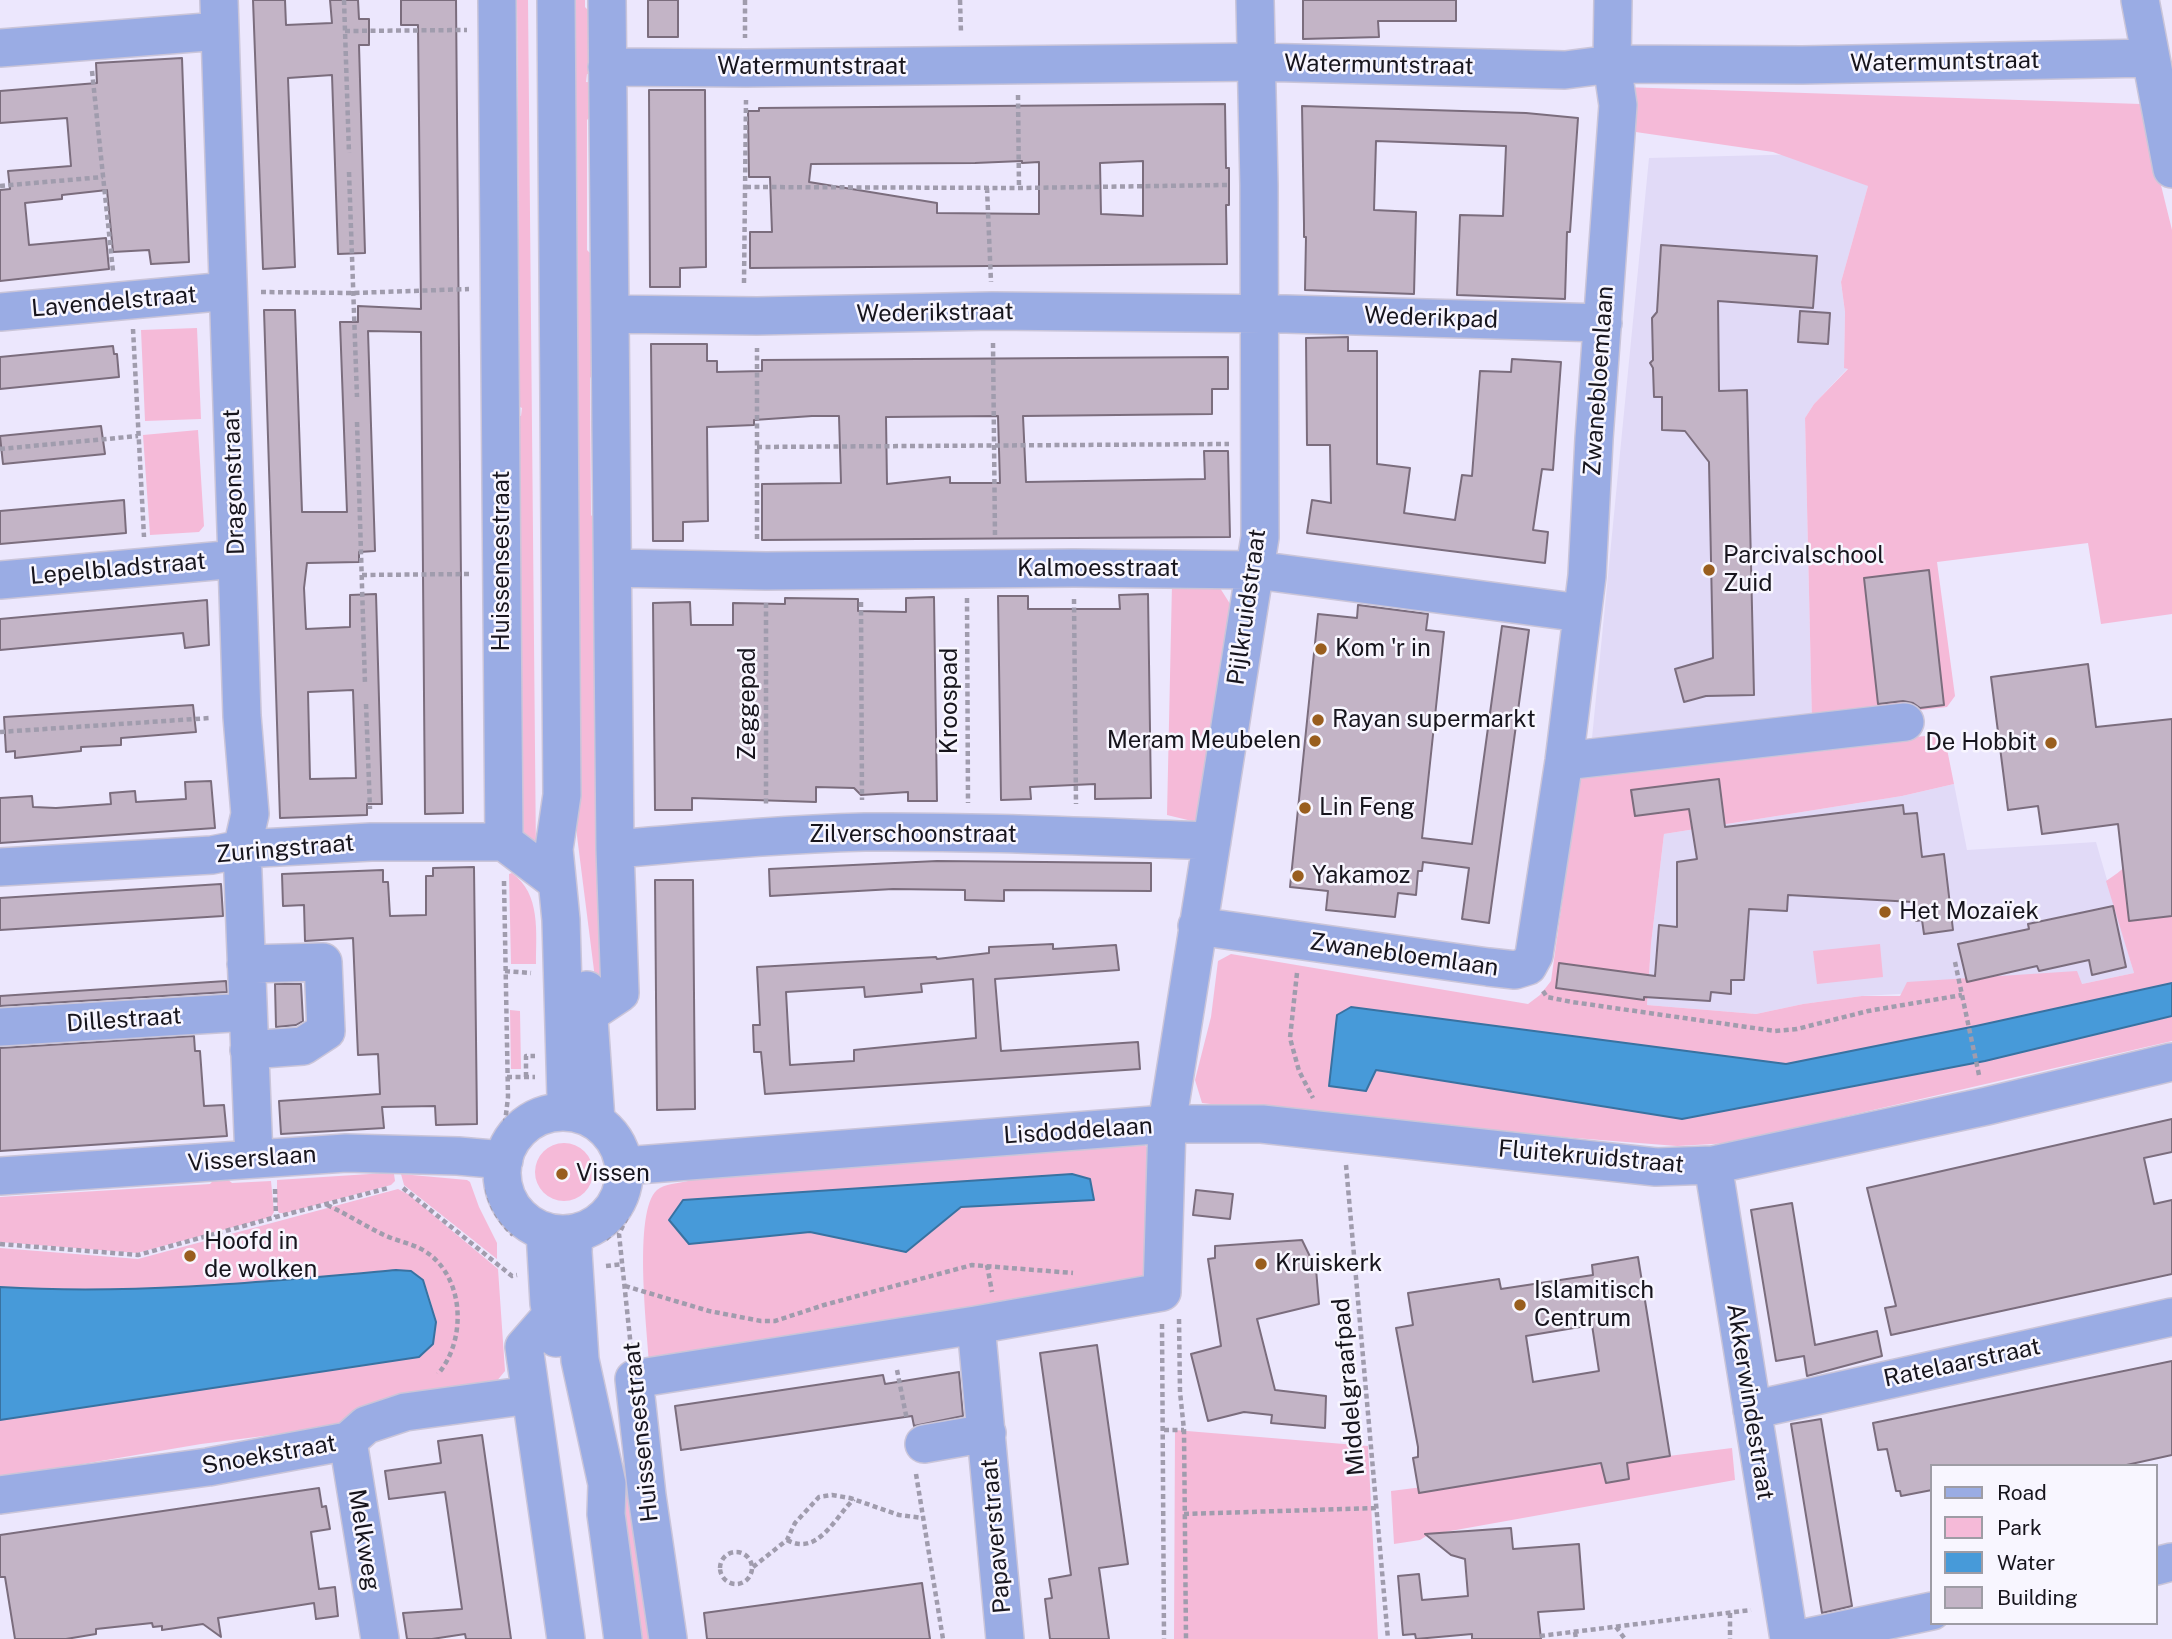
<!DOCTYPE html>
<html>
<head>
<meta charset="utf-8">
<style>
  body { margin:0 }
  #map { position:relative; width:2172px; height:1639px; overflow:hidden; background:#ece7fd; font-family:"Public Sans",sans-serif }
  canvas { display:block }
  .legend { position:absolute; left:1930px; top:1464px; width:228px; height:161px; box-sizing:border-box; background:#f8f6ff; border:2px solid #9e9ca5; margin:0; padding:9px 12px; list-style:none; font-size:21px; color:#17151d }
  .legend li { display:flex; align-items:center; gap:14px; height:35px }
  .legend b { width:35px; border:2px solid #9e9ca5 }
</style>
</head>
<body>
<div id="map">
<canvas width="2172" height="1639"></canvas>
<ul class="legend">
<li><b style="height:9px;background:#9aace4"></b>Road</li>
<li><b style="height:19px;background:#f5bad8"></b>Park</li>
<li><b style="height:19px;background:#479ad9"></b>Water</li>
<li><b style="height:19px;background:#c3b4c6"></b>Building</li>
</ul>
</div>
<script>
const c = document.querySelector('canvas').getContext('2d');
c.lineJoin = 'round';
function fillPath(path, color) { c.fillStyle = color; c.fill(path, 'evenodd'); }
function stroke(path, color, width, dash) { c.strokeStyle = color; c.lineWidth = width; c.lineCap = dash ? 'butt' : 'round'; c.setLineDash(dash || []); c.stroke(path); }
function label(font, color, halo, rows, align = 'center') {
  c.font = font + ' "Public Sans",sans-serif'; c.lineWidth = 5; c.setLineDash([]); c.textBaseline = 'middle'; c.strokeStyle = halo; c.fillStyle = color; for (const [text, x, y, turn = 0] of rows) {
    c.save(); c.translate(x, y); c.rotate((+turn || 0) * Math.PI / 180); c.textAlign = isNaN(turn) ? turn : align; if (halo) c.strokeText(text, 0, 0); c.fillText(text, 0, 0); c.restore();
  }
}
const built = new Path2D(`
  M1808,154L1868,186L1841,282L1845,312L1844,367L1848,368L1814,404L1805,418L1812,723L1592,738L1649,158Z
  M1954,784L1967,850L2096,842L2134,973L2082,984L1862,996L1803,1004L1756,1014L1647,1005L1651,944L1664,834L1902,796Z`);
const green = new Path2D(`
  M517,0H528L536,856L518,843V416H521L522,408L520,407Z
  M567,0H585V7L595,17V75L587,74L586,82L596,83V110L587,120V250L596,259L598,368L590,378L591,515L599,524L604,982L597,994L577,836Z
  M1622,87L2141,104L2172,230V614L2101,624L2088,543L1937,562L1955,696L1947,707L1812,723L1805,418L1814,404L1848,369L1844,368L1845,312L1841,282L1868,186L1773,152L1622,130Z
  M197,328L201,419L145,421L141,330Z
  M198,430L204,526L199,532L150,535L143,435Z
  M1172,584L1220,588L1232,607L1200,820L1192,821L1167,815Z
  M1937,735L1947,749L1954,784L1902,796L1664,834L1651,944L1647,1005L1756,1014L1803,1004L1862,996H1900L1907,982L2077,971L2082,984L2134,973L2106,881C2139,861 2156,828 2172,795V983L1976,1026L1786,1064L1351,1007L1329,1085L1366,1091L1376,1070L1682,1119L1985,1061L2172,1016V1041L1730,1143L1677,1146L1371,1122L1202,1103L1195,1080L1211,1017L1218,961L1231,954L1528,1004L1540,995L1551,981L1581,766Z
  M512,873C541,894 536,932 536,964H511L509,874Z
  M1880,944L1883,977L1817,984L1813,951Z
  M510,1010L520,1011L521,1069H511Z
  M1140,1140L1159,1160L1152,1260L1142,1281L649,1362C647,1329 633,1211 657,1190C664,1184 679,1183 688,1181V1173ZM1090,1179L1093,1200L961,1207L906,1252L810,1232L689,1244Z
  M535 1172a29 29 0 1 1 58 0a29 29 0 1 1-58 0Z
  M385,1173L394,1174L395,1181L391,1185L286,1213H279L277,1209V1180Z
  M401,1174L467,1180L470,1182L479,1207L497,1243V1259L404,1185Z
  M222,1175L232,1183L271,1181L274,1212L271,1217L137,1253L0,1242V1197L210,1184L217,1176Z
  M398,1189L408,1194L498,1269L505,1371L496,1382L342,1426L201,1444L0,1478V1420L419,1357L436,1322C428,1295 429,1272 396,1270C264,1282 133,1295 0,1287V1248L138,1259Z
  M1175,1430L1368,1446L1378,1639H1174Z
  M1732,1448L1735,1480L1428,1535L1420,1540L1394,1544L1391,1491Z
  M619,1474L628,1482L653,1639H637Z`);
const water = new Path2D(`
  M2172,983V1016L1985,1061L1682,1119L1376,1070L1366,1091L1329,1086L1337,1015L1351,1007L1786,1064L1976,1026Z
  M1072,1174L1090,1179L1094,1200L961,1207L906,1252L810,1232L689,1244L669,1220L683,1200Z
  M396,1270L411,1271L423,1280L436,1322L433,1344L419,1357L0,1420V1287C133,1295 264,1282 396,1270Z`);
const building = new Path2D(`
  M253,0H285L286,25L332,23L330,0H358L359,19H369V45H359L365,253L338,254L332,75L288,78L295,267L263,269Z
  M401,0H456L463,813L425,814L421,332L368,331L375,551L359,552V562L307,563L304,588L306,629L350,627V595L376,594L382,804H367V815L280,818L264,310H295L302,512H347L340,322H358V306L421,309L418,25H401ZM353,690L356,778L310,779L308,692Z
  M648,0H678V37H648Z
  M1303,0H1456V21H1378L1379,37L1303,39Z
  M182,58L189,262L151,264L149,250L113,252L107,190L62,195V199L25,203L29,245L106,238L109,269L0,281V190L10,189L8,171L71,166L67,118L0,123V91L97,83L96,63Z
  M649,90H705L706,267L680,268V287H650Z
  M1225,104L1226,168H1229V205H1226L1227,264L750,268V232H772L770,177H749L748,111H759V108ZM1022,161V163L1039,162V214L937,213V203L809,182L811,164L975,163ZM1143,161V216L1101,214L1100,163Z
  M1302,106L1526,113L1578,118L1570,232H1567L1565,299L1457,295L1460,215L1503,216L1506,146L1376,141L1374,210L1416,212L1414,294L1305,290L1306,237H1304V224Z
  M1661,245L1817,256L1813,308L1718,301L1719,391L1747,390L1754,695L1706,696L1684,702L1675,669L1713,658L1709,462L1685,431L1662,430V397H1654L1653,368L1650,363L1653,360L1652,318L1657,312Z
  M1800,311L1830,313L1828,344L1798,342Z
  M1348,337V351H1377V464L1410,468L1404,513L1455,520L1462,475L1472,476L1480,371L1511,372L1512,359L1561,362L1553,470L1542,469L1533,530L1548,532L1545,563L1307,533L1312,500L1331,503L1330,445H1307L1306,338Z
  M651,344H707V361H717V372L762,371V360L1228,357V389H1212V414L1023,416L1026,482L1205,479L1204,451H1228L1230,537L762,540V484L841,483L839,416H812L754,420V425L707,427L708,521L683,522V541H653ZM998,416L1000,483H950V477L887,484L886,417Z
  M113,346L114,354H117L119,377L0,389V357Z
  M101,426L105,454L3,464L0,436Z
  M124,500L126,533L0,544V511Z
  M1929,570L1944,705L1920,708L1913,703L1903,701L1878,704L1864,578Z
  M1148,594L1151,798L1095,799V784L1030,787L1031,799L1001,800L998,596H1028V609H1120L1119,595Z
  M934,597L937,801H908V792L861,795L854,788L816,787V802L692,798V810H655L653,603L690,602L691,625H733V603L785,604V598L858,599V611L906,612V598Z
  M207,600L209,645L185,648L183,633L0,650V619Z
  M1358,605L1428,614L1426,630L1444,632L1422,838L1472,844L1502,626L1529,630L1489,923L1462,919L1469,868L1423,862L1422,871H1418L1416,895L1398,893L1395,917L1326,910L1328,891L1290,887L1318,614L1357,618Z
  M2088,664L2096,727L2172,719V916L2129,921L2118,824L2042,834L2038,806L2008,810L1991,677Z
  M193,705L196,732L121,738V745L81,747V751L15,758V751L6,752L4,717Z
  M1719,779L1725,827L1903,805L1904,814L1917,813L1922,857L1944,854L1953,930L1924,934L1922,920L1916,921L1913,902L1788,895L1787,911L1749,909L1744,980H1731V994L1711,992L1710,1001L1644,997V1000L1556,988L1559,963L1655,976L1659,925L1677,927V862L1697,859L1689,809L1635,816L1631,790Z
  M211,781L215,828L0,843V798L32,796L33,807L56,808L111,804L110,793L135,791L136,802L186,799L185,782Z
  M937,861L1151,863V891L1004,890V901L965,900V890L893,889L770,896L769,869Z
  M474,867L477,1124L436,1125L435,1106L382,1107L384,1128L281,1134L279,1101L380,1094L378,1054L358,1055L353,938L305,941L304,905L283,906L282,874L383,870V882H388L390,916L426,915V876H433V868Z
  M655,880H693L695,1109L657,1110Z
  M221,884L223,916L0,930V898Z
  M2113,906L2126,967L2092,975L2089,960L2039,971L2037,966L1967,982L1958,944L2029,929L2028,924Z
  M1053,944V949L1116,945L1119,970L995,979L1001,1051L1138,1042L1140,1069L765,1094L761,1052H754L753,1025H760L757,967L936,957L937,959L989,953V947ZM973,979L976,1038L854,1050V1061L790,1065L786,992L864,987L865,997L922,992L921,984Z
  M226,981L227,992L0,1006V996Z
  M275,984H301L303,1021L296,1025L276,1027Z
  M194,1036L195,1051H200L204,1106L224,1105L227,1136L0,1151V1048Z
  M2172,1119V1152L2144,1158L2154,1204L2172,1200V1274L1891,1335L1885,1308L1896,1306L1867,1188Z
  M1196,1190L1233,1194L1230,1219L1193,1215Z
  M1792,1203L1815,1345L1877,1331L1882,1356L1807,1376L1804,1356L1776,1361L1751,1210Z
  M1302,1240L1316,1269L1319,1304L1257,1319L1275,1390L1326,1396L1325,1428L1271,1423L1272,1415L1244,1412L1208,1421L1191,1354L1221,1346L1208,1259L1215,1258V1246Z
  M1638,1257L1670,1456L1627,1463L1629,1479L1606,1483L1601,1463L1419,1493L1413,1458L1418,1457V1447L1396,1328L1413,1325L1408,1293L1499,1279L1501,1289L1593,1275L1592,1265ZM1592,1325L1599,1371L1533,1382L1526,1336Z
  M1097,1345L1128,1564L1099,1568L1109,1639H1050L1045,1599L1052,1598L1049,1579L1071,1575L1040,1353Z
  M2172,1361V1455L2122,1466H1932V1490L1901,1496L1900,1491H1896L1887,1449L1878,1450L1873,1423Z
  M959,1372L963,1416L914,1426L912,1416L681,1450L675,1406L883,1375L885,1384Z
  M1821,1419L1852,1606L1822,1613L1791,1424Z
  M482,1435L511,1639H466L465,1634L432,1639H407L403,1613L462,1609L445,1492L389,1499L385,1471L441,1463L438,1441Z
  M319,1488L322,1507L326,1506L330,1529L311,1532L319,1589L335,1587L338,1616L316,1619L314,1603L218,1618L221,1637L203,1624L162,1630V1626L153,1627L152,1623L96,1629V1634L66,1639H15L5,1577H0V1535Z
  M1511,1528L1513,1549L1579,1544L1584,1609L1538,1612L1541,1639H1472V1634L1416,1639L1415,1634L1403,1635L1398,1576L1419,1574L1422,1600L1468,1596L1465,1559L1451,1555L1425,1534Z
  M922,1583L930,1639H707L704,1613Z`);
const path = new Path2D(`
  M344,0L349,153
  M745,0V38
  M960,0L961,33
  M345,31L467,30
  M92,71L113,271
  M1018,95L1019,188
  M349,172L357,397
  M0,186L103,177
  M746,187L1019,188L1227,185
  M987,188L991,282
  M744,283L746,100
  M261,292L353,293L469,289
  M133,329L144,537
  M993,343L995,537
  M357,422L365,684
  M757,447L1229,444
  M0,449L138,436
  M757,539V348
  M362,575L470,574
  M967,598L968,803
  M1074,599L1076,804
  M861,602L862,800
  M766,603V804
  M366,704L370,809
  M0,732L210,718
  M504,881L508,1097L505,1123
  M1955,962L1979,1075
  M505,971L531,973
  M1297,973L1290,1038L1299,1071L1313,1098
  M1543,991L1547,997L1572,1002L1775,1031L1797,1029L1868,1011L1962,995
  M507,1077H535
  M526,1077V1056H535
  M502,1128L524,1108L534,1105
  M1346,1165L1388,1639
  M403,1188L512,1276L517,1275
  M275,1189L276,1217
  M487,1189C490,1207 500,1222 513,1235
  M327,1205C347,1214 365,1226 384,1235C399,1242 416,1244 429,1254C465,1281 466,1341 438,1374
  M606,1239L621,1225
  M0,1244L138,1255L276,1217L388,1188
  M987,1265L992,1292
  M606,1266L623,1264
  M625,1286L709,1311L761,1321H775L824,1305L972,1265L1073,1273
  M1179,1319L1180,1392L1184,1430L1186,1639
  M1162,1324L1164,1639
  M631,1348L619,1234L636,1198
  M897,1370L907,1420
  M1164,1430H1184
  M916,1474L943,1639
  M1184,1514L1377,1508
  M787,1540C818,1557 835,1517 854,1499
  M720 1568a16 16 0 1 1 32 0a16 16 0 1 1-32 0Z
  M753,1567L787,1540L795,1523L819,1497L832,1495L850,1498L899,1515L923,1518
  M1730,1613V1639
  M1616,1627L1625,1639
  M1575,1632L1576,1639
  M1540,1636L1751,1610`);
const minor = new Path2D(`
  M219,0L242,716L250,814L242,849L254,1159
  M497,0L504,842
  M556,0L562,795L554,849L561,920L566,1098L563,1111
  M2140,0L2172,169
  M0,48L220,31
  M607,67L746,68L1256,62L1565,70L1612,64L1802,65L2150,58
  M0,312L228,291
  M610,314L757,316L992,311L1286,314L1603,323
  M613,568L766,571L1074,568L1256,570L1581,613
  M0,580L237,559
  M1564,761L1905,722
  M615,849C698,842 781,834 865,832C980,831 1096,837 1212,841
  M0,867L212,855L242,849L371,842H504L557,882
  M1197,926L1488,967L1515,970L1528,966L1534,955L1564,761L1587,576L1594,439L1618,105L1612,64L1613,0
  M246,964L323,962L326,1031L303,1046L249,1050
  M587,990L596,1121
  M590,1013L620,993L615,849L607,0
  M0,1027L248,1012
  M502 1173a61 61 0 1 1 122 0a61 61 0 1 1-122 0Z
  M1713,1165L1789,1639
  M624,1166L1167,1124H1262L1656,1167L1713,1165L1987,1106L2172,1062
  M0,1176L346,1153L458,1156L504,1160
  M545,1231L549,1303L556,1338
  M574,1233L573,1252L580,1360L607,1484L606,1514L623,1639
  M551,1316L524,1347L566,1639
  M976,1325L1005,1639
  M1752,1410L2172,1317
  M348,1441L380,1639
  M924,1444L987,1433
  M0,1495L208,1467L348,1441L366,1425L405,1412L530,1395
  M2156,1566L2172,1562
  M668,1639L647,1496L634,1379L976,1325L1162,1292L1167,1124L1260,537L1259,185L1255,0
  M1799,1639L1932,1611`);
const markers = [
  [1709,570,7,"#995e1e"],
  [1321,649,7,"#995e1e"],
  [1318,720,7,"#995e1e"],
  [1315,741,7,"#995e1e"],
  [2051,743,7,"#995e1e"],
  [1305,808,7,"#995e1e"],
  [1298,876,7,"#995e1e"],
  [1885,912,7,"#995e1e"],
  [562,1174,7,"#995e1e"],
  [190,1256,7,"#995e1e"],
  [1261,1264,7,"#995e1e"],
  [1520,1305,7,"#995e1e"]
];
const streetNames = [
  ["Watermuntstraat",1945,62,-1],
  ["Watermuntstraat",1379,65,1],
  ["Watermuntstraat",812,67],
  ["Lavendelstraat",114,302,-5],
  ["Wederikstraat",935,313,-1],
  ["Wederikpad",1431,318,2],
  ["Zwanebloemlaan",1599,381,-86],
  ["Dragonstraat",234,482,-92],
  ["Huissensestraat",502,561,-90],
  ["Lepelbladstraat",118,569,-5],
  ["Kalmoesstraat",1098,569],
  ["Pijlkruidstraat",1247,607,-82],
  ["Kroospad",950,701,-90],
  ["Zeggepad",748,704,-90],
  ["Zilverschoonstraat",913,835],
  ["Zuringstraat",285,849,-5],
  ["Zwanebloemlaan",1404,955,8],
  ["Dillestraat",124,1020,-4],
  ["Lisdoddelaan",1078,1131,-4],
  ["Fluitekruidstraat",1591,1157,5],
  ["Visserslaan",252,1159,-4],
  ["Ratelaarstraat",1962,1363,-12],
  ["Middelgraafpad",1349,1387,-95],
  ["Akkerwindestraat",1750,1402,81],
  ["Huissensestraat",641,1432,-96],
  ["Snoekstraat",269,1455,-10],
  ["Papaverstraat",996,1536,-95],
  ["Melkweg",364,1540,81]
];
const poiNames = [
  ["Parcivalschool",1723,556],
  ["Zuid",1723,584],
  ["Kom 'r in",1335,649],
  ["Rayan supermarkt",1332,720],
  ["Meram Meubelen",1301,741,"right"],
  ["De Hobbit",2037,743,"right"],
  ["Lin Feng",1319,808],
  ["Yakamoz",1312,876],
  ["Het Mozaïek",1899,912],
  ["Vissen",576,1174],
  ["Hoofd in",204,1242],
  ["de wolken",204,1270],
  ["Kruiskerk",1275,1264],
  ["Islamitisch",1534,1291],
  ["Centrum",1534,1319]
];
fillPath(built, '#e1daf7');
fillPath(green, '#f5bad8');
fillPath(water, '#479ad9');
stroke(water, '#3972a1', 2);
fillPath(building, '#c3b4c6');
stroke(building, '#7b6d7d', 2);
stroke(minor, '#cac5d9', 40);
stroke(path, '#a09cad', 4.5, [5, 3.5]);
stroke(minor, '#9aace4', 37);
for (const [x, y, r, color] of markers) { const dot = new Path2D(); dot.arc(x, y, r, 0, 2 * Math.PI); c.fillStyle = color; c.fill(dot); stroke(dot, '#f8f6ff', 2.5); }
label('24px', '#17151d', '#f8f6ff', streetNames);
label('24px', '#17151d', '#f8f6ff', poiNames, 'left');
</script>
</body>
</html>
